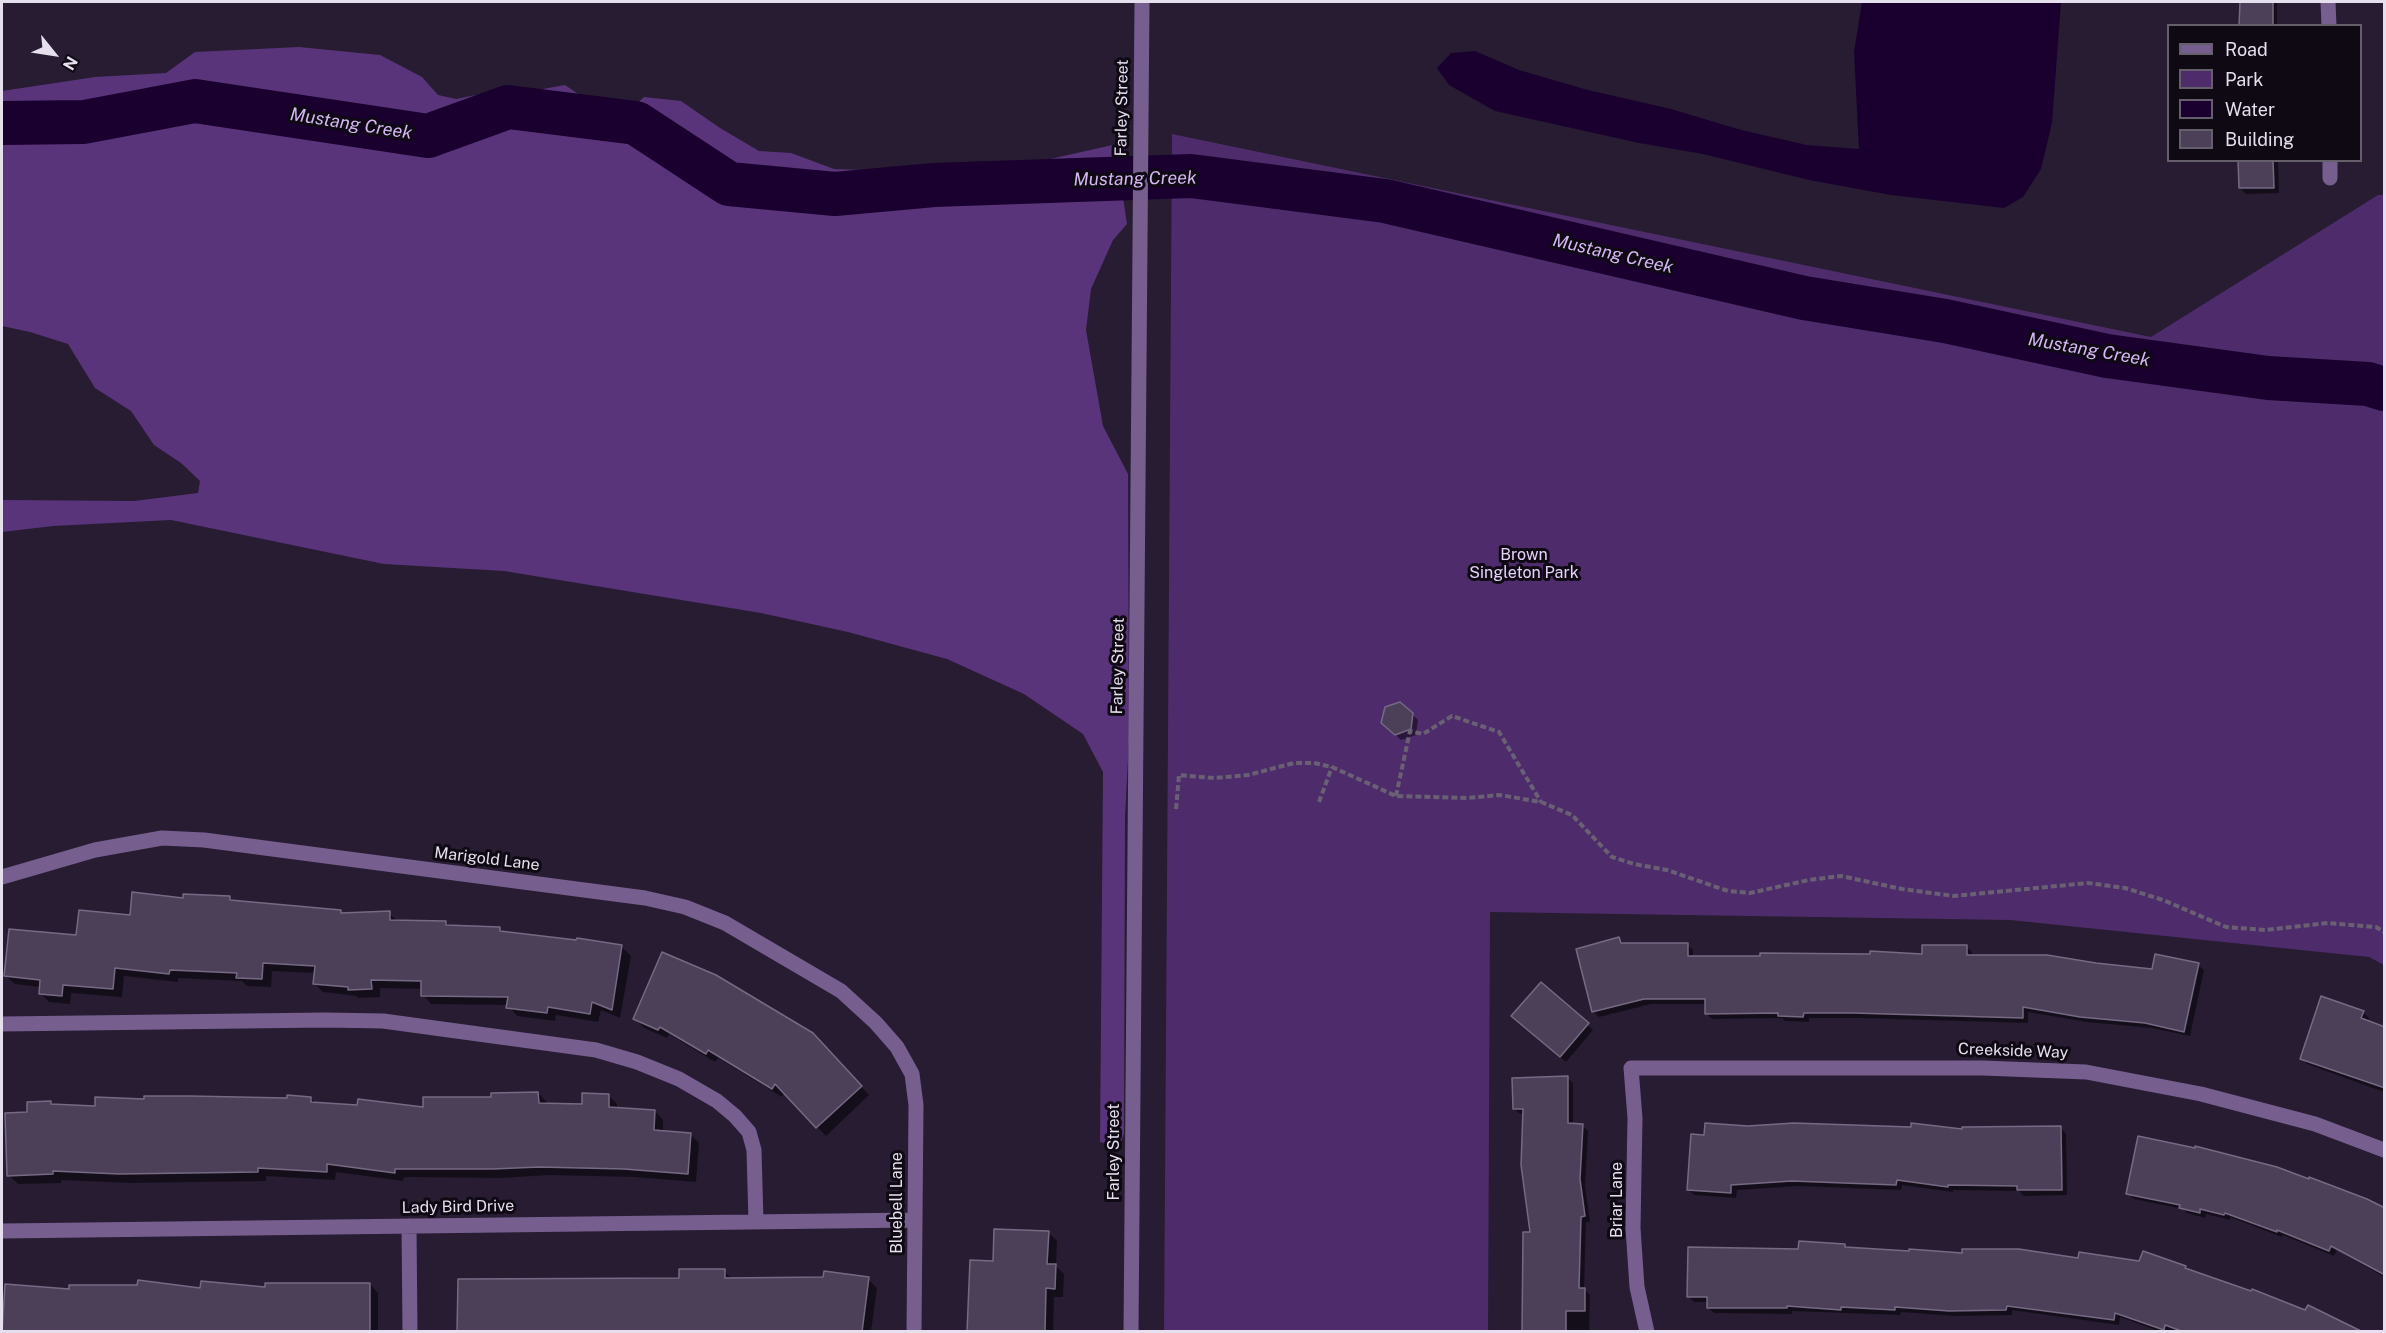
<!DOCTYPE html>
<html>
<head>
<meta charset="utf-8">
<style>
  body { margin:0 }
  #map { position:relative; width:2386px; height:1333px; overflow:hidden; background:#271c32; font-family:"Public Sans",sans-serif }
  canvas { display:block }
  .frame { position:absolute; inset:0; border:3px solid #e6dfee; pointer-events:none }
  .legend { position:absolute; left:2167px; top:24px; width:195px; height:138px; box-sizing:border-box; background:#0e0913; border:2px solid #645f6b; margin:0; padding:8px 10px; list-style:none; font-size:18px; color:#e6dfee }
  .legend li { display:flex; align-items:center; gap:12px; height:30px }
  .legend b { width:30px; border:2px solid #645f6b }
  .north { position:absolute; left:24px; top:24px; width:60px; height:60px; -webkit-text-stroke:4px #0e0913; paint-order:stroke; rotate:120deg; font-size:16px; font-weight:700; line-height:24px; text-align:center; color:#e6dfee }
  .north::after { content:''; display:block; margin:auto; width:21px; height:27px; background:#e6dfee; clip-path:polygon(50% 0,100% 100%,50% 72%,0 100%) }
</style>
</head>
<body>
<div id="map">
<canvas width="2386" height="1333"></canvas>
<div class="frame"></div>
<ul class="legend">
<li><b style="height:8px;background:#765e8f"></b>Road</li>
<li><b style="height:16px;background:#4e2c6b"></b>Park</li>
<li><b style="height:16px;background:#1a002f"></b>Water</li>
<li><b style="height:16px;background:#4c4059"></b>Building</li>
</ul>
<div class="north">N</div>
</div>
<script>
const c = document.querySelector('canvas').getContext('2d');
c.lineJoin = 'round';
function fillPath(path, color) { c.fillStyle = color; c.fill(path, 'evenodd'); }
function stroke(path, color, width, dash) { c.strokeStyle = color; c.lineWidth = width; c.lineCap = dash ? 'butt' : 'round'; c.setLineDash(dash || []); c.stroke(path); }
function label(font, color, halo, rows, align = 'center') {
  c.font = font + ' "Public Sans",sans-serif'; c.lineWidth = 6; c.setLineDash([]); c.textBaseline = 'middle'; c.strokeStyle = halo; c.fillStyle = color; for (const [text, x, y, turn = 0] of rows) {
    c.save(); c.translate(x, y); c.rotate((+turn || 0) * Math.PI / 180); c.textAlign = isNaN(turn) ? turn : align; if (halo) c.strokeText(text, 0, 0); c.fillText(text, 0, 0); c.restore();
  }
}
const green = new Path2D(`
  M1172,134L2151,337L2378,195H2384V965L2369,957L2010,920L1490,912L1488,1331L1164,1332Z`);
const forest = new Path2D(`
  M299,47L380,55L422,77L438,95L456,99L491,92L525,102L543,89L565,85L584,98L591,127L613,126L644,97L681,101L720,128L759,151L791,153L834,169L894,171L943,193L1019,166L1126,142L1121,185L1127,224L1113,240L1091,289L1086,330L1103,426L1128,474L1129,740L1125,817L1124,1134L1119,1146L1100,1142L1103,772L1083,734L1024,694L947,659L848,632L761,613L504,571L384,564L171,520L53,526L2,532V500L134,501L198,493L200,481L181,463L154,445L131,411L95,388L68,344L30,332L2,326V91L95,77L166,73L195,52Z`);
const water = new Path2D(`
  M1862,2H2061L2052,123L2041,169L2023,197L2004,208L1891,195L1809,180L1703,154L1639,143L1495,111L1449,85L1437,68L1451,53L1475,51L1519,70L1588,90L1671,109L1741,130L1807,145L1859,149L1854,52Z`);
const shadow = new Path2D(`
  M2241,2H2277V26H2241Z
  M2384,121V175L2383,173Z
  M2239,160H2278L2279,193L2246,194L2240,188Z
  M1412,714L1418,720L1416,735L1401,740L1389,729Z
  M230,897L234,902L340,911L344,914L389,913L398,922H446L451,927L500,928L504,933L578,941V939L622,947L631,956L620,1018L601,1010L598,1022L556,1015L555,1021L517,1016L508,1005L431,1004L423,995V989L380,988V997L358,998L356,996L323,992L314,983L315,973L272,971L271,987L247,986L242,981L178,978V982L124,976L122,997L71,993L70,1004L49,1002L40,993L41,987L15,984L6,976L78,937L131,916L185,900Z
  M1619,938L1624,944L1687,945L1693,950V957L1923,956L1966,946L1972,952V956L2153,970L2198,965L2204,970L2190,1036L2152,1028L2087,1022L2028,1012V1023L1860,1018H1809V1022L1785,1021L1782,1018L1712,1019L1706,1013V1004H1651L1599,1017L1594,1012L1577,950Z
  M2363,1012L2369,1018L2367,1022L2384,1028V1092L2307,1064L2302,1058Z
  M635,1019L821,1043L869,1095L826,1136L785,1092L782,1097L718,1058L715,1062L669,1034L667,1038L644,1028Z
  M1519,1022L1587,1025L1593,1030L1566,1062Z
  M1567,1078L1573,1083V1125H1582L1588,1131L1585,1186L1590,1222H1586L1584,1289L1590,1295L1589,1332H1525L1532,1234L1525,1114H1520L1514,1109Z
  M538,1093L547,1102V1105H583L608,1095L617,1104V1109L655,1111L663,1120V1132L690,1134L699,1143L696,1182L634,1177L549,1175L502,1178L404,1177L403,1181L336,1172L335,1180L266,1176V1181L129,1183L61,1180V1183L18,1184L9,1175L28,1114L51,1103L53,1106L96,1107L146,1100L311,1098L317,1104L425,1109Z
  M1748,1128L1963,1131L2061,1128L2066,1134L2067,1195L2024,1196L2019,1191L1953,1190V1192L1902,1185L1901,1190L1799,1186L1737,1190L1736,1198L1694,1195L1688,1189L1706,1136Z
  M2128,1194L2384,1210V1277L2337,1250L2334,1256L2283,1235L2282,1237L2230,1217V1220L2206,1214L2205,1218L2187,1213L2183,1209L2134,1199Z
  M1048,1232L1057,1241L1056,1266L1064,1274L1063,1297H1054L1053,1332H969L994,1263Z
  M1845,1246L1848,1249L2079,1259L2185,1267L2190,1272L2357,1332H2176L2171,1330L2170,1332H2161L2120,1317L2119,1325L2012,1310V1315L1956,1316L1901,1312L1900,1315L1792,1311V1314L1714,1313L1708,1307V1302H1694L1689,1296L1800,1251Z
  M724,1271L733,1280L868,1279L877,1288L871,1332H458Z
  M370,1284L378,1293V1332H2L70,1290L266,1289Z`);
const river = new Path2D(`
  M2,123L84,122L195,101L428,136L508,107L636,123L729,184L835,194L934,185L1191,176L1385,201L1804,298L1945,321L2107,356L2268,378L2368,384L2384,389`);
const building = new Path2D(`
  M2240,2H2273V26H2239Z
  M2238,160H2273L2274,188H2239Z
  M1400,702L1413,713L1411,729L1395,735L1381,723L1385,707Z
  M132,892L183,898V894L230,896V900L341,910V913L390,911V920L446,921V925L500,927V931L576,940L577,938L622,945L612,1010L592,1002L590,1014L548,1007L547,1013L506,1008L508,997L421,996V981L371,980L372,989L348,990V987L313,984L315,966L263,963L262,979L236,978L237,973L170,970L169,974L115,968L113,989L63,985L62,996L39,994L40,980L4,976L9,929L76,935L79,910L130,915Z
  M1619,937L1621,943H1688V956H1760V953L1870,954V951L1922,954V945H1967V955H2047L2096,963L2152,969L2155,954L2199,963L2184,1032L2145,1023L2080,1017L2023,1007V1018L1853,1013H1804L1803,1017L1778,1016V1013L1705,1014V999H1644L1592,1012L1576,949Z
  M662,952L716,975L813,1033L862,1086L816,1128L775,1084L772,1089L708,1050L706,1054L660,1027L658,1030L633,1019Z
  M1541,982L1589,1023L1560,1057L1511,1016Z
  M2321,996L2364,1011L2361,1018L2385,1027V1088L2300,1059Z
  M1568,1076V1123L1583,1124L1580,1179L1585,1216L1581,1217L1579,1288H1585V1311H1566V1331H1522L1523,1232H1530L1521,1165L1523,1109H1513L1512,1078Z
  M538,1092L539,1103L582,1104V1093L609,1094V1107L655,1110L654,1130L691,1133L688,1174L624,1169L539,1167L493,1169H395V1173L327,1164V1172L258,1168V1172L119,1174L53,1171V1174L7,1176L5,1113L27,1112V1102L51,1101V1104L95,1106V1097L144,1099V1096H190L287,1098V1095L311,1097V1102L357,1105L358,1099L423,1107V1097H491V1093Z
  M1705,1123L1748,1126L1794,1123L1911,1127V1123L1962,1129V1127L2061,1126L2062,1190H2017V1186L1948,1185V1187L1897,1180L1896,1185L1792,1181L1731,1185V1193L1687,1190L1691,1134L1704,1135Z
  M2138,1136L2195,1148V1146L2277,1167L2309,1179V1177L2367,1199L2385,1208V1275L2331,1246L2329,1251L2277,1230V1232L2225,1213L2224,1215L2200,1209V1213L2179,1208L2180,1205L2126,1194Z
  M994,1229L1049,1231L1047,1264H1056L1055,1289L1046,1288L1045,1332H967L970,1260L993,1261Z
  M1799,1241L1845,1244V1247L1909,1251V1249L1962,1253V1249H2019L2078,1258L2079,1252L2139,1261L2143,1251L2186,1266L2185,1268L2251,1291L2252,1289L2305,1310L2308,1305L2363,1332H2184L2165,1325L2164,1330L2115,1313L2114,1320L2007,1306L2006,1310L1949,1311L1895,1307V1310L1841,1307V1310L1787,1306V1308H1707V1297H1687L1688,1247L1798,1249Z
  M679,1269H725V1278L823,1277L824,1271L869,1277L862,1332H457L458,1279L679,1278Z
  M138,1280L200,1288L201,1281L265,1287V1283H370V1332H2L5,1284L69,1289V1285H137Z`);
const path = new Path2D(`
  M1396,796L1410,731L1423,734L1452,716L1499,732L1541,802
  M1319,802L1332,767
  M1176,809L1179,775L1214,778L1248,775L1294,763H1314L1332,767L1396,796L1467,798L1500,795L1541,802L1572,815L1612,857L1634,864L1667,870L1728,891L1750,893L1809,880L1841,876L1902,889L1954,896L2088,883L2125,888L2163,900L2226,927L2265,930L2328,923L2376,927L2384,932`);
const minor = new Path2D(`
  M2328,2L2329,26
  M2330,160V178
  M2,877L95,850L162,838L204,840L645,898L685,907L725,923L841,991L876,1023L897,1047L912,1074L916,1105L914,1332
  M2,1024L325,1020L383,1021L596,1050L637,1062L679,1079L717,1101L735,1116L749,1132L754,1150L756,1222
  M409,1226L410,1332
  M2,1231L915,1220
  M1131,1332L1142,2
  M1647,1332L1637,1287L1633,1228L1635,1118L1631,1068H1983L2086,1072L2201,1094L2315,1124L2384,1150`);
const streetNames = [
  ["Farley Street",1122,108,-89],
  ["Farley Street",1118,666,-89],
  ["Marigold Lane",487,859,7],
  ["Creekside Way",2013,1051,2],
  ["Farley Street",1114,1152,-90],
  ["Briar Lane",1617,1200,-90],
  ["Bluebell Lane",897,1203,-90],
  ["Lady Bird Drive",458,1207,-1]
];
const parkNames = [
  ["Brown",1524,555],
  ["Singleton Park",1524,573]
];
const waterNames = [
  ["Mustang Creek",351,124,9],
  ["Mustang Creek",1135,179,-1],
  ["Mustang Creek",1613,254,13],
  ["Mustang Creek",2089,350,10]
];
fillPath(green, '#4e2c6b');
fillPath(forest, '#5a347b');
fillPath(water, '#1a002f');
fillPath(shadow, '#0007');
stroke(river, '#1a002f', 44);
fillPath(building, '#4c4059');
stroke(building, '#766984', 1.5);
stroke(path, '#6a6074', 4, [6, 3]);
stroke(minor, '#765e8f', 15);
label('16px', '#e6dfee', '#0e0913', streetNames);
label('16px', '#e5d2fb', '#0e0913', parkNames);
label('italic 18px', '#d4b6f3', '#0e0913', waterNames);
</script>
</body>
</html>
